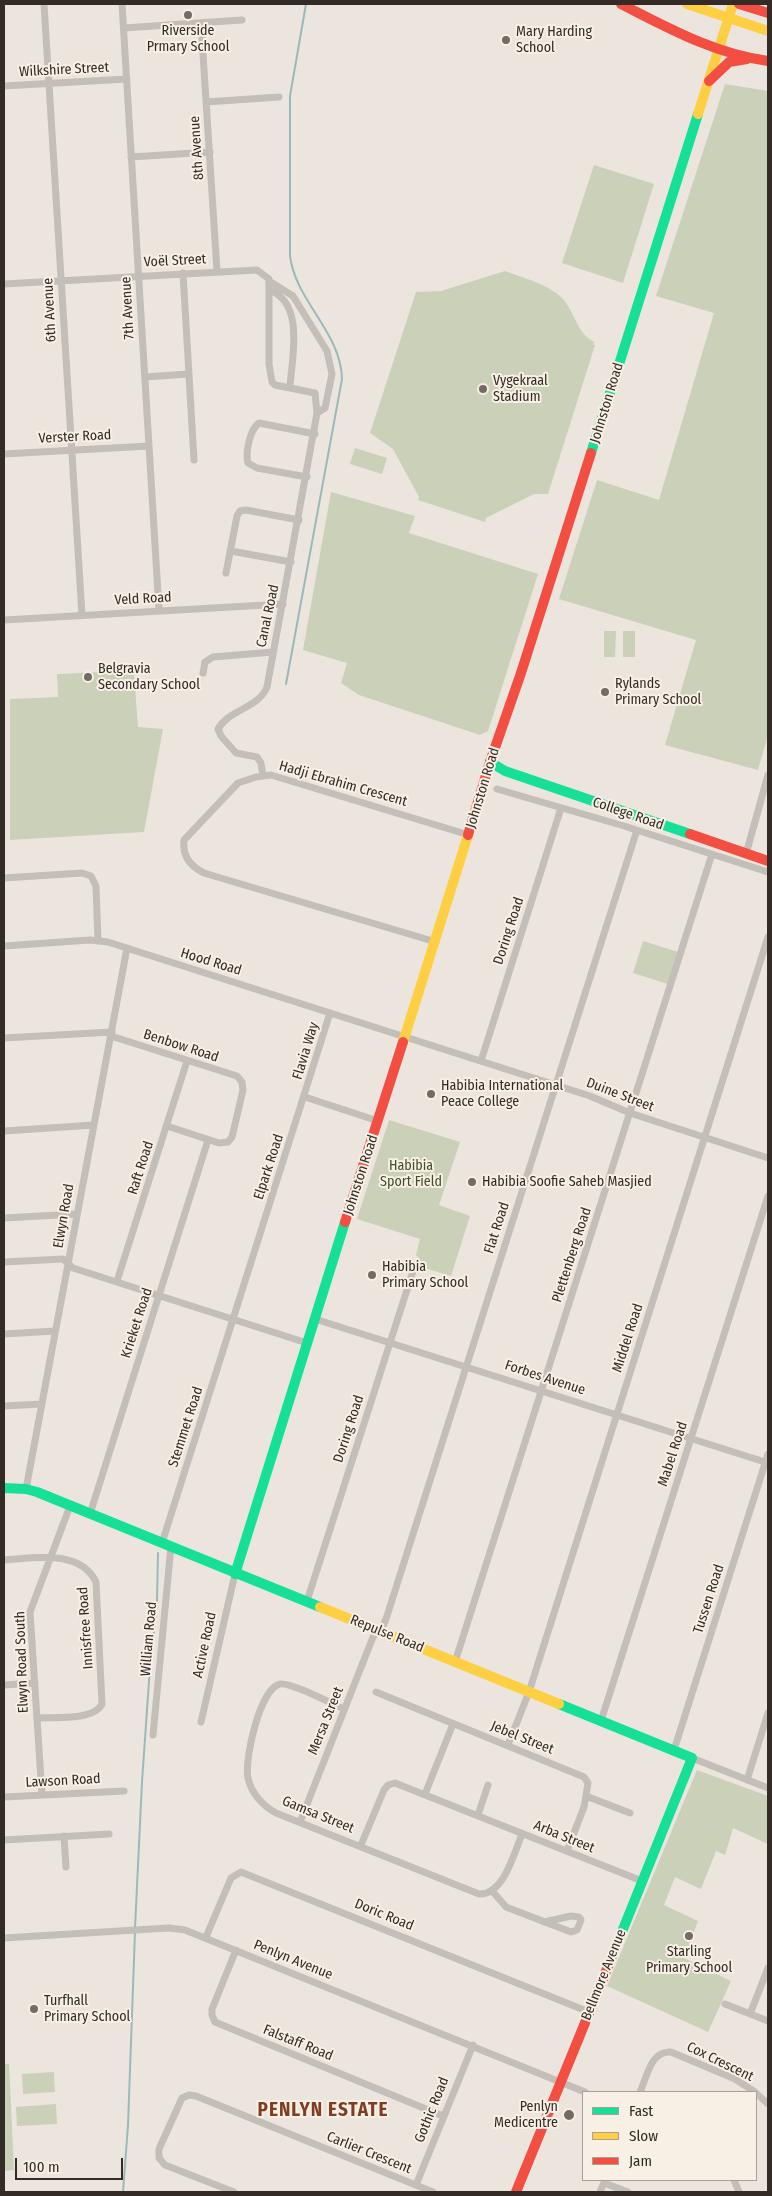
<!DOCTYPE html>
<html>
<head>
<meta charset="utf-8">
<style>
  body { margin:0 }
  #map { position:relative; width:772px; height:2196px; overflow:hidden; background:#ebe5de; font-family:"Fira Sans Condensed",sans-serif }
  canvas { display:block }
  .frame { position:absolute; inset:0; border:5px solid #332b26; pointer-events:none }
  .legend { position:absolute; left:582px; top:2091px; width:175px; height:90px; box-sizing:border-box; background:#f8f0e5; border:1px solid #a9a199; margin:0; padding:6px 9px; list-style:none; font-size:15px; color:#332b26 }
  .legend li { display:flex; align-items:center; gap:10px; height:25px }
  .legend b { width:25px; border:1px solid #a9a199 }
  .scale { position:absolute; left:15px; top:2158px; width:108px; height:22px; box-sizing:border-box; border:2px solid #332b26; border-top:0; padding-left:6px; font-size:15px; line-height:18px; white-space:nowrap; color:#332b26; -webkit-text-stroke:4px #f8f0e5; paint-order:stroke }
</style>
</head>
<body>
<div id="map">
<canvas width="772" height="2196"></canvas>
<div class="frame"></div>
<ul class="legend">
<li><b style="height:6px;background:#16e098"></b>Fast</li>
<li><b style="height:6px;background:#ffcf43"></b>Slow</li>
<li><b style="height:6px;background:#f24e42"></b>Jam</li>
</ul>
<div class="scale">100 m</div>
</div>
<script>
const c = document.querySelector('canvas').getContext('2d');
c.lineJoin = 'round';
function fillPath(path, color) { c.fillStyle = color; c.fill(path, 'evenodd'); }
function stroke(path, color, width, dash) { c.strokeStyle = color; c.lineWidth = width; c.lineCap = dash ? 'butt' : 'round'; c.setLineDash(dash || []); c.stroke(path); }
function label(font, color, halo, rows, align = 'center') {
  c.font = font + ' "Fira Sans Condensed",sans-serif'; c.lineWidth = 4; c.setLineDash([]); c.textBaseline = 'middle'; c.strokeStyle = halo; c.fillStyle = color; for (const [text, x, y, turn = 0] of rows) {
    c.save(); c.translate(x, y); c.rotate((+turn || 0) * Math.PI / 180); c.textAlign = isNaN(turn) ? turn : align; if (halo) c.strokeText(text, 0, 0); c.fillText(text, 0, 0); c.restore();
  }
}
const green = new Path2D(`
  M725,84L768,91V735L758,770L665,745L696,640L559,599L597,480L659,500L714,313L656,296Z
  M594,165L654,184L623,283L562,263Z
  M505,271C523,278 548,284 562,298C575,312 576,332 594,342L593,345H595L548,494H534L486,518L485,522L418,500L419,497L393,449L370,433L416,292L441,291Z
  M355,448L387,458L382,474L350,464Z
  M331,492L415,516L409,533L538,574L488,731L480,735L359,695L341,683L347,663L303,650Z
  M604,631H616L615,657H604Z
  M623,631H635V657H623Z
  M102,672L134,674L138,727L163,729L144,832L10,840V699L58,697L57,674Z
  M643,941L678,952L668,984L633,973Z
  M389,1120L460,1142L439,1205L470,1216L451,1276L418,1266L419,1258L416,1255L420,1239L357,1219Z
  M697,1770L768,1796V1844L733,1828L725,1855L716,1851L701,1889L675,1877L664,1905L698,1921L684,1958L731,1981L708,2032L607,1986Z
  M4,2064H9L14,2170L4,2171Z
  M54,2072L55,2092L23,2094L22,2074Z
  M56,2104L57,2124L17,2126L16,2107Z`);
const stream = new Path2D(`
  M286,684L342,379C341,332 296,302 290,256V96L306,4
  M135,1928L142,1782L149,1681L157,1601L158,1553
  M123,2192L128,2125L135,1932`);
const street = new Path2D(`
  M44,4L82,615
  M122,4L159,610
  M201,23L217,271
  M124,28L242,20
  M4,86L127,79
  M206,102L279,97
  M131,157L210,152
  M183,273L194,460
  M269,281L293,296L327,351L332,374L325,408L317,413
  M4,284L257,270L269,279V364L272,382L275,385L315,393L317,413L267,687C258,709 229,709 218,729L221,736L236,753L257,757L261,763L263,776
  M269,290C305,302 292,358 290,386
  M145,377L189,374
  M4,454L149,446
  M307,477L257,468L248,463C245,453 250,429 259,423L315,434
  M231,551L291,562
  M226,573L237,516L240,511L246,510L299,520
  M4,620L283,604
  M203,673L205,662L213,657L273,652
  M497,789L624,826L768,872
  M746,854L768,775
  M4,878L82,873L91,876L96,886L98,941
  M436,942L204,873C190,866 182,856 184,840L238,783L256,777L271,775L469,835
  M4,946L90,940L108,942L590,1096L630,1113L768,1158
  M111,1036L237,1076L242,1082L243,1090L232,1137L228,1142L219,1143L167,1126
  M4,1038L112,1032
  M481,1061L561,808
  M305,1097L378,1121
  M4,1131L94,1125
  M4,1218L77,1214
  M4,1262L63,1259L73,1268L307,1343
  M117,1281L187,1061
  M315,1319L768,1463
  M4,1334L55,1331
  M4,1406L42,1404
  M26,1489L127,948
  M90,1514L208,1140
  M162,1543L330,1013
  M4,1560C35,1558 80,1549 96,1582L102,1704C94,1721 54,1717 37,1718
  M307,1601L415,1265
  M455,1662L712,854
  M4,1685L35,1683
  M376,1692L584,1777L588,1783L584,1807L567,1851
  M344,1709C332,1704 291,1682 280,1684C260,1688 244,1760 248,1778C251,1793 263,1806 276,1813L479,1894C504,1895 514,1853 522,1834
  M601,1721L768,1196
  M201,1722L235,1574
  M153,1735L171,1546
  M508,1745L529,1692L768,937
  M674,1750L768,1454
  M692,1758L768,1788
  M747,1780L768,1713
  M425,1794L453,1724
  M42,1795L30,1612L70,1506
  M586,1796L630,1813
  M4,1797L124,1791
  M478,1815L488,1785
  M300,1822L373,1637L383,1626L386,1619L637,830
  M64,1836L66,1867
  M4,1840L109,1834
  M361,1845L384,1790L388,1785L395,1783L642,1881
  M493,1892L506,1907L571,1932L577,1930L581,1920L579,1917L571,1916L544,1922
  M206,1937L231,1878L241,1872L589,2012
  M4,1938L169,1928L185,1930L585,2092
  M236,1950L212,2009V2015L215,2022L443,2116
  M725,2004L768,2021
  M750,2014L768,1968
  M640,2092C647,2077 651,2050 671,2052L735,2079L755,2092
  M756,2093L768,2104
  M734,2180L739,2192
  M604,2183L628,2192
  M416,2185L473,2045
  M234,2192L165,2165L159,2158V2149L182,2098L189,2095L196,2096L433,2192
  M600,2192L605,2180`);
const fast = new Path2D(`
  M591,453L698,114
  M490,762L505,771L690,834
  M4,1488L26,1489L37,1492L320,1607
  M235,1574L345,1222
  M559,1704L692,1758L611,1959`);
const slow = new Path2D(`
  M687,4L768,31
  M698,114L733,4
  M403,1042L468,835
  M320,1607L559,1704`);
const jam = new Path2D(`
  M621,4C668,28 715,54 768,61
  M739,4L768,13
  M709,81L729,62L747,59
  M690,834L768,861
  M468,835L490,762L521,673L591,453
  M345,1222L403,1042
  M516,2192L611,1959`);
const markers = [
  [188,15,5,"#736c66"],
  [506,40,5,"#736c66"],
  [483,389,5,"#736c66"],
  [88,677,5,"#736c66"],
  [605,692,5,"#736c66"],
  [431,1094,5,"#736c66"],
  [472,1182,5,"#736c66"],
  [372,1275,5,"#736c66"],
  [689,1936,5,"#736c66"],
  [34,2009,5,"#736c66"],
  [569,2115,6,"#736c66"]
];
const poiNames = [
  ["Riverside",188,31,"center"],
  ["Prmary School",188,47,"center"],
  ["Mary Harding",516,32],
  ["School",516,48],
  ["Vygekraal",493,381],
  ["Stadium",493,397],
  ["Belgravia",98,669],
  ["Secondary School",98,685],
  ["Rylands",615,684],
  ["Primary School",615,700],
  ["Habibia International",441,1086],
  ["Peace College",441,1102],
  ["Habibia Soofie Saheb Masjied",482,1182],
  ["Habibia",382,1267],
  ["Primary School",382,1283],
  ["Starling",689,1952,"center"],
  ["Primary School",689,1968,"center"],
  ["Turfhall",44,2001],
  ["Primary School",44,2017],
  ["Penlyn",558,2107,"right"],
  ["Medicentre",558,2123,"right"]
];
const streetNames = [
  ["Wilkshire Street",64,70,-3],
  ["8th Avenue",197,148,-94],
  ["Voël Street",175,261,-3],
  ["7th Avenue",128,308,-93],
  ["6th Avenue",50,310,-93],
  ["Johnston Road",607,403,-73],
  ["Verster Road",75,437,-3],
  ["Veld Road",143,599,-3],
  ["Canal Road",268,616,-78],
  ["Hadji Ebrahim Crescent",343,784,16],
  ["Johnston Road",483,788,-73],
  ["College Road",628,814,19],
  ["Doring Road",509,931,-72],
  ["Hood Road",211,962,17],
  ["Benbow Road",181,1046,18],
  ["Flavia Way",306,1051,-73],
  ["Duine Street",620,1095,21],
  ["Elpark Road",269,1167,-72],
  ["Raft Road",141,1168,-72],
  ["Johnston Road",361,1175,-72],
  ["Elwyn Road",64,1216,-80],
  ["Flat Road",497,1228,-72],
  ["Plettenberg Road",572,1255,-72],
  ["Krieket Road",137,1323,-72],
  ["Middel Road",628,1338,-72],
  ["Forbes Avenue",545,1378,18],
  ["Stemmet Road",186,1427,-72],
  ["Doring Road",349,1429,-72],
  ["Mabel Road",673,1454,-72],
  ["Tussen Road",709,1599,-72],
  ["Innisfree Road",86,1628,-94],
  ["Repulse Road",387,1634,22],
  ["William Road",149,1639,-85],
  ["Active Road",205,1645,-78],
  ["Elwyn Road South",22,1662,-92],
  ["Mersa Street",326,1721,-68],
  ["Jebel Street",522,1738,22],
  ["Lawson Road",63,1781,-3],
  ["Gamsa Street",318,1815,22],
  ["Arba Street",564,1837,22],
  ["Doric Road",384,1915,22],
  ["Penlyn Avenue",293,1960,22],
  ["Bellmore Avenue",604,1975,-68],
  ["Falstaff Road",298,2043,22],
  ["Cox Crescent",720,2062,26],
  ["Gothic Road",432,2110,-68],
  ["Carlier Crescent",369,2153,22]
];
const parkNames = [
  ["Habibia",411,1166],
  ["Sport Field",411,1182]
];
const districtNames = [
  ["PENLYN ESTATE",323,2111]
];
fillPath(green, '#cbd0b9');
stroke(stream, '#9bb9ba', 2);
stroke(street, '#c3beb8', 7);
stroke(fast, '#16e098', 10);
stroke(slow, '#ffcf43', 10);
stroke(jam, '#f24e42', 10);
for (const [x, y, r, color] of markers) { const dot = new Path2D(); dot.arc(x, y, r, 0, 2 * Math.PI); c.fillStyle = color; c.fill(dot); stroke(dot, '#f8f0e5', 2); }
label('14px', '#332b26', '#f8f0e5', poiNames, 'left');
label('14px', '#332b26', '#f8f0e5', streetNames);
label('14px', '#41502b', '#f8f0e5', parkNames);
c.letterSpacing = '1px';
label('bold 19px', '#7e3e24', '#f8f0e5', districtNames);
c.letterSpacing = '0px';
</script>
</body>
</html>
